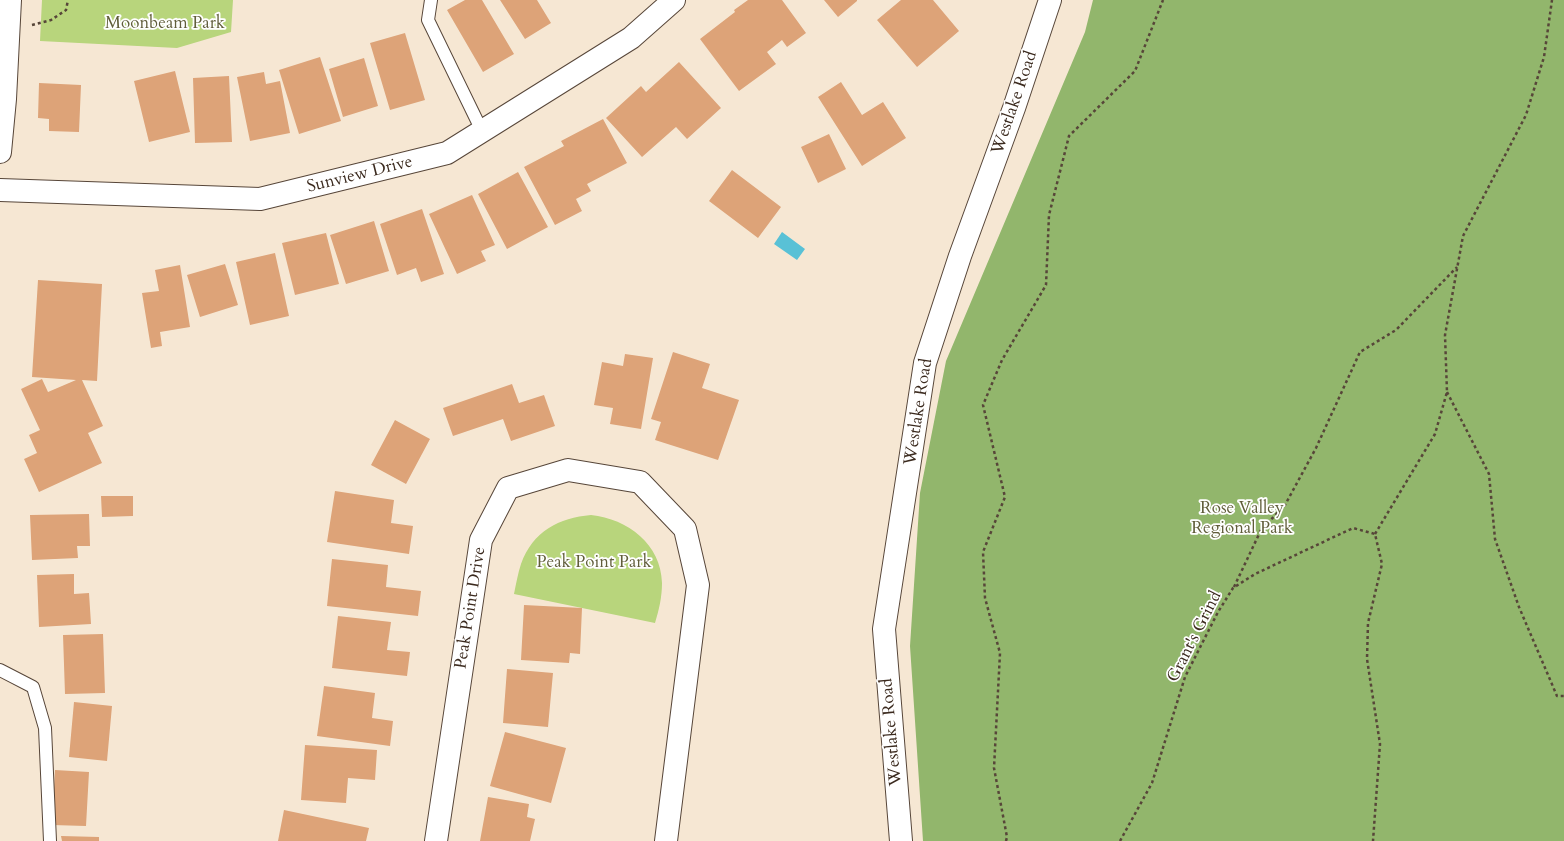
<!DOCTYPE html>
<html>
<head>
<meta charset="utf-8">
<style>
  body { margin:0 }
  canvas { display:block; background:#f6e7d3 }
</style>
</head>
<body>
<canvas width="1564" height="841"></canvas>
<script>
const c = document.querySelector('canvas').getContext('2d');
c.lineJoin = 'round';
function fillPath(path, color) { c.fillStyle = color; c.fill(path, 'evenodd'); }
function stroke(path, color, width, dash) { c.strokeStyle = color; c.lineWidth = width; c.lineCap = dash ? 'butt' : 'round'; c.setLineDash(dash || []); c.stroke(path); }
function label(font, color, halo, rows, align = 'center') {
  c.font = font + ' Cardo,serif'; c.lineWidth = 3.5; c.setLineDash([]); c.textBaseline = 'middle'; c.strokeStyle = halo; c.fillStyle = color; for (const [text, x, y, turn = 0] of rows) {
    c.save(); c.translate(x, y); c.rotate((+turn || 0) * Math.PI / 180); c.textAlign = isNaN(turn) ? turn : align; if (halo) c.strokeText(text, 0, 0); c.fillText(text, 0, 0); c.restore();
  }
}
const green = new Path2D(`
  M42,0H233L231,32L177,48L40,41Z
  M591,515C628,519 661,544 662,583C662,597 659,610 655,623L514,594C516,584 518,573 521,564C533,531 559,518 591,515Z`);
const forest = new Path2D(`
  M1093,0H1564V841H923L910,646L920,493L946,361L1085,32Z`);
const water = new Path2D(`
  M782,232L805,249L797,260L774,244Z`);
const building = new Path2D(`
  M465,0H482L514,54L483,72L447,10Z
  M500,0H537L551,23L525,39Z
  M748,0H782L806,33L787,47L782,40L767,52L776,64L739,91L700,39L735,12L734,10Z
  M824,0H857V1L838,17Z
  M901,0H933L959,31L917,67L877,20Z
  M405,33L425,100L390,110L370,43Z
  M320,57L341,121L299,134L279,70Z
  M364,58L378,106L343,117L329,69Z
  M679,62L721,108L687,139L676,127L642,157L606,118L641,86L646,92Z
  M175,71L190,132L149,142L134,81Z
  M264,72L266,84L280,81L290,133L250,141L237,77Z
  M229,76L232,142L195,143L193,78Z
  M841,82L862,115L883,102L906,138L862,166L818,97Z
  M39,83L81,85L79,132L49,131V119L38,118Z
  M603,119L627,163L587,184L591,191L576,199L582,211L555,225L524,167L564,146L561,141Z
  M829,134L846,169L818,183L801,147Z
  M732,170L781,207L758,238L709,201Z
  M518,172L548,227L507,249L478,194Z
  M472,195L495,245L481,251L486,261L457,274L429,214Z
  M422,209L444,274L421,282L416,268L397,275L380,224Z
  M374,221L389,271L346,284L330,235Z
  M326,233L339,284L295,295L282,243Z
  M275,253L289,316L250,325L236,262Z
  M225,264L238,305L200,317L187,275Z
  M180,265L190,327L160,332L162,346L151,348L142,293L159,291L155,270Z
  M38,280L102,284L97,381L82,380L103,426L88,433L102,463L39,492L24,459L37,453L29,435L40,430L21,389L42,379L48,392L76,380L32,377Z
  M673,352L710,364L702,388L739,400L718,460L655,440L661,422L651,419Z
  M625,354L653,358L641,429L610,424L613,408L594,405L602,362L623,366Z
  M512,384L519,403L544,395L555,426L511,441L503,419L453,436L443,408Z
  M395,420L430,439L406,484L371,465Z
  M335,491L394,500L391,523L413,526L409,554L327,542Z
  M101,496H133V516L102,517Z
  M89,514L90,546H77L78,558L32,560L30,515Z
  M332,559L388,565L386,587L421,591L418,616L327,606Z
  M74,574V594L89,593L91,624L39,627L37,575Z
  M524,605L582,608L580,654L570,653L569,663L521,660Z
  M338,616L391,622L387,650L410,652L407,676L332,668Z
  M103,634L105,693L65,694L63,635Z
  M507,669L553,673L548,727L503,723Z
  M324,686L375,693L372,718L393,721L390,746L317,736Z
  M74,702L112,706L107,761L69,757Z
  M505,732L566,748L551,803L490,786Z
  M305,745L377,750L375,780L348,778L346,803L301,800Z
  M55,770L89,772L86,826L52,825Z
  M488,797L529,804L527,817L535,819L530,841H480Z
  M284,810L369,828L366,841H278Z
  M61,836L99,837V841H62Z`);
const path = new Path2D(`
  M32,25L51,20L66,10L68,0
  M1447,392L1489,474L1495,539L1519,607L1557,696H1564
  M1375,534L1435,434L1447,392L1445,335L1463,236L1526,115L1544,57L1552,0
  M1234,587L1261,530L1285,505L1316,448L1360,352L1396,330L1457,267
  M1006,841L1007,837L994,768L1000,653L985,598L983,552L1005,497L983,405L1002,360L1046,285L1049,215L1069,136L1135,71L1163,0
  M1120,841L1152,783L1185,677L1218,612L1233,588L1255,574L1353,528L1375,534L1382,564L1368,623L1367,659L1380,744L1373,841`);
const service = new Path2D(`
  M431,0L428,20L482,131
  M0,670L33,687L45,728L50,841`);
const minor = new Path2D(`
  M0,152L5,99L10,0
  M0,190L260,199L447,153L631,38L674,0
  M436,841L481,540L508,488L568,470L640,482L685,529L698,585L666,841`);
const tertiary = new Path2D(`
  M901,841L884,629L925,363L960,256L1014,108L1050,0`);
const parkNames = [
  ["Moonbeam Park",165,24],
  ["Rose Valley",1242,509],
  ["Regional Park",1242,529],
  ["Peak Point Park",594,563]
];
const streetNames = [
  ["Westlake Road",1015,103,-71],
  ["Sunview Drive",360,175,-14],
  ["Westlake Road",919,412,-81],
  ["Peak Point Drive",471,608,-81],
  ["Grant's Grind",1195,637,-63],
  ["Westlake Road",892,732,-95]
];
fillPath(green, '#b8d57c');
fillPath(forest, '#92b66c');
fillPath(water, '#59c1d6');
fillPath(building, '#dda378');
stroke(service, '#574639', 14);
stroke(minor, '#574639', 24);
stroke(tertiary, '#574639', 24);
stroke(path, '#574639', 2.5, [3, 3]);
stroke(service, '#fff', 12);
stroke(minor, '#fff', 22);
stroke(tertiary, '#fff', 22);
label('17px', '#605d3a', '#fff', parkNames);
label('17px', '#3b2a1e', '#fff', streetNames);
</script>
</body>
</html>
